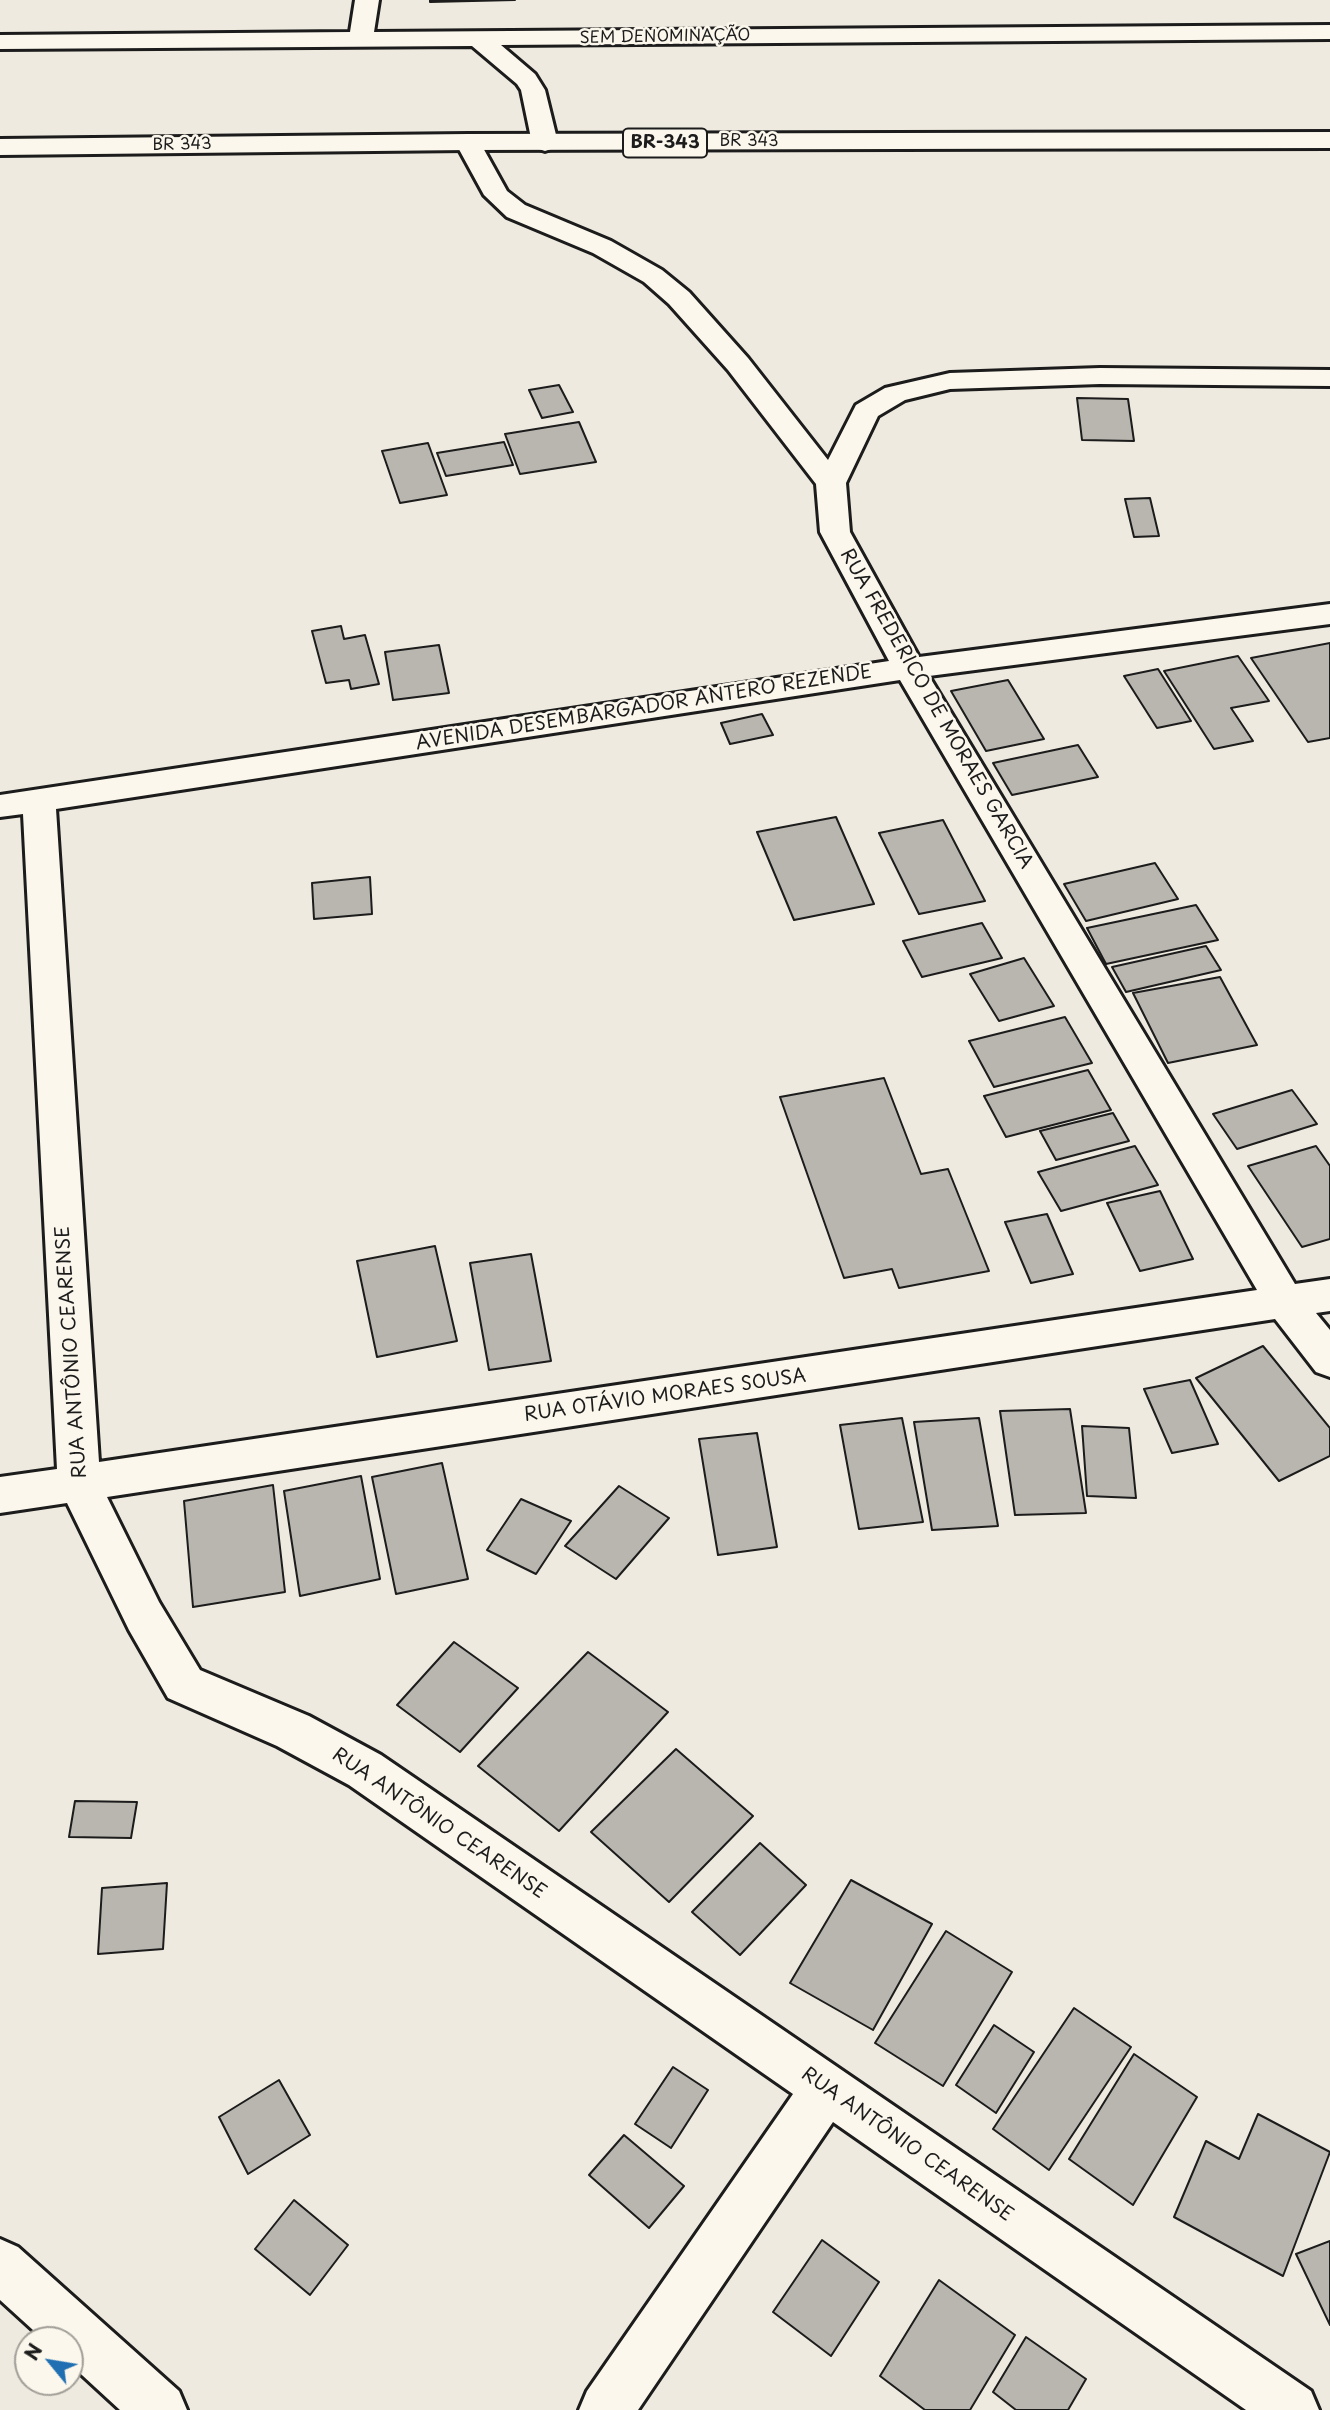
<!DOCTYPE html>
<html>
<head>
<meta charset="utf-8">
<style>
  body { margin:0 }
  #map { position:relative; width:1330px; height:2410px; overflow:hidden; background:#eeeadf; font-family:"Playpen Sans",sans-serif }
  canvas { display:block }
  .north { position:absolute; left:14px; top:2326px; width:70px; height:70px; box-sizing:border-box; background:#fbf7ec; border:2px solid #a29f99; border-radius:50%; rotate:300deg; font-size:19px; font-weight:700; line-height:28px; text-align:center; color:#1c1c1c }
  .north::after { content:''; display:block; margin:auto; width:24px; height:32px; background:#1f6fb2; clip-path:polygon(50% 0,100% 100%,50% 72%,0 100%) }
</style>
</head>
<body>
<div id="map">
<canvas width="1330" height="2410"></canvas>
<div class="north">N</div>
</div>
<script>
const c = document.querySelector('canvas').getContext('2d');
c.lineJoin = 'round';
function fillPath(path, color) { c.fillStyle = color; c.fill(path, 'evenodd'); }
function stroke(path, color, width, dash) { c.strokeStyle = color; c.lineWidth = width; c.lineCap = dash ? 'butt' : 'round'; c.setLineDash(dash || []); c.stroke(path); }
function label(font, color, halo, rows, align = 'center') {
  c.font = font + ' "Playpen Sans",sans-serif'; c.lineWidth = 5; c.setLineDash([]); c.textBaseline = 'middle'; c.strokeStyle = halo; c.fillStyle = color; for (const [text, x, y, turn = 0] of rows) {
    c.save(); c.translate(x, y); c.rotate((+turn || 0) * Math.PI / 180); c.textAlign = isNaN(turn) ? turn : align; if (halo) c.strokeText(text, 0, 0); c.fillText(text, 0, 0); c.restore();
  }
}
const building = new Path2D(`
  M430,0H515L430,2Z
  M559,385L573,412L542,418L529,390Z
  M1077,398L1128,399L1134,441L1082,440Z
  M579,422L596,462L520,474L505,434Z
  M504,442L513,465L446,476L437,453Z
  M428,443L447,495L400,503L382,451Z
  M1150,498L1159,536L1134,537L1125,499Z
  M341,626L344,639L365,635L379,684L351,689L349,680L326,683L312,631Z
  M1330,643V738L1308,742L1251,658Z
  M439,645L449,693L393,700L385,652Z
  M1238,656L1269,701L1231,708L1253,741L1214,749L1164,671Z
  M1158,669L1191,721L1157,728L1124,676Z
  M1008,680L1044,739L986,751L951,691Z
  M762,714L773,735L730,744L721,723Z
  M1078,745L1098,777L1012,795L993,763Z
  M836,817L874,904L794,920L757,832Z
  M943,820L985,901L919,914L879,833Z
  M1155,863L1178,899L1086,921L1064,884Z
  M370,877L372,914L314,919L312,883Z
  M1196,905L1218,940L1106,964L1087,928Z
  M982,923L1002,958L922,977L903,941Z
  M1206,946L1221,970L1126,992L1112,967Z
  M1024,958L1054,1006L999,1021L970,974Z
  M1220,977L1257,1045L1168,1063L1133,993Z
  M1065,1017L1092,1063L994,1087L969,1041Z
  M1088,1070L1111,1110L1006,1137L984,1096Z
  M884,1078L921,1174L948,1169L989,1271L899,1288L892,1269L844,1278L780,1097Z
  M1292,1090L1317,1124L1237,1149L1213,1114Z
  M1113,1113L1129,1141L1056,1160L1040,1131Z
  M1135,1146L1158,1185L1061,1211L1038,1172Z
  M1316,1146L1330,1166V1239L1302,1247L1248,1166Z
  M1160,1191L1193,1259L1140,1271L1107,1203Z
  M1047,1214L1073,1274L1031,1283L1005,1222Z
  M435,1246L457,1341L377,1357L357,1261Z
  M531,1254L551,1361L489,1370L470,1263Z
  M1263,1346L1330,1428V1456L1279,1481L1196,1378Z
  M1190,1380L1218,1444L1172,1453L1144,1389Z
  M1070,1409L1086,1513L1015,1515L1000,1411Z
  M902,1418L923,1522L859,1529L840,1425Z
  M979,1418L998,1526L932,1530L914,1422Z
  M1082,1426L1129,1428L1136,1498L1087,1496Z
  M757,1433L777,1547L718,1555L699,1439Z
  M442,1463L468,1579L396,1594L372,1477Z
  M361,1476L380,1579L300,1596L284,1491Z
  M273,1485L285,1592L193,1607L184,1501Z
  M619,1486L669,1518L616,1579L565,1546Z
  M521,1499L571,1521L536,1574L487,1550Z
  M454,1642L518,1688L460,1752L397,1705Z
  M588,1652L668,1712L559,1831L478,1766Z
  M676,1749L753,1816L669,1902L591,1832Z
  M75,1801L137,1802L131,1838L69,1837Z
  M760,1843L806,1885L740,1955L692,1912Z
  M851,1880L932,1924L873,2030L790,1983Z
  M167,1883L163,1949L98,1954L102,1888Z
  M946,1931L1012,1972L943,2086L875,2043Z
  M1074,2008L1131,2047L1049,2170L993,2129Z
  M994,2025L1034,2052L996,2113L956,2085Z
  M1134,2054L1197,2097L1133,2205L1069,2159Z
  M673,2067L708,2090L671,2148L635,2124Z
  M279,2080L310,2135L248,2174L219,2117Z
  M1258,2114L1330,2152L1283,2276L1174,2217L1206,2141L1239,2159Z
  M624,2135L684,2186L649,2228L589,2175Z
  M294,2200L348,2245L310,2295L255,2249Z
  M822,2240L879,2282L831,2356L773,2312Z
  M1330,2241V2325L1296,2254Z
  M939,2280L1015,2335L970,2410H925L880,2376Z
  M1026,2337L1086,2379L1068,2410H1016L993,2392Z`);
const minor = new Path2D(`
  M355,0H379L374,32L1330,25V39L501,45L535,74L545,90L558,143L554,148L545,151L536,148L532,143L521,90L517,84L472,46L0,49V35L350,32Z
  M468,134L477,137L507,191L525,205L611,241L662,270L689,292L748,358L828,460L856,405L885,388L950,373L1100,368L1330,370V386L1100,384L950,389L905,400L878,416L846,483L850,532L919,657L1330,604V624L929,676L1295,1284L1330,1279V1311L1316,1313L1330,1330V1377L1316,1372L1275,1319L107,1497L159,1602L200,1670L309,1716L381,1755L1311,2391L1319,2410H1246L833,2122L638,2410H579L587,2391L793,2094L349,1785L277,1746L168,1698L129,1630L67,1503L0,1513V1477L57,1469L23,814L0,817V795L889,661L820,532L816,484L728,370L669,304L644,282L593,253L507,217L484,195L455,142L459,137ZM900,680L1257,1290L99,1462L56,809Z
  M0,2239L18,2247L179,2391L187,2410H120L70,2364V2340H44L0,2300Z`);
const major = new Path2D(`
  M1330,132V148L468,150L0,155V139L468,134Z`);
const farStreetnames = [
  ["SEM DENOMINAÇÃO",665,37,-1],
  ["BR 343",749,142],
  ["BR 343",182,145,-1]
];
const shields = [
  [665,143,84]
];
const shieldNames = [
  ["BR-343",665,143]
];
const streetNames = [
  ["AVENIDA DESEMBARGADOR ANTERO REZENDE",644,708,-9],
  ["RUA FREDERICO DE MORAES GARCIA",936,709,60],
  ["RUA ANTÔNIO CEARENSE",72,1352,-94],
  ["RUA OTÁVIO MORAES SOUSA",665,1396,-8],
  ["RUA ANTÔNIO CEARENSE",439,1824,34],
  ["RUA ANTÔNIO CEARENSE",907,2145,35]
];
fillPath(building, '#b9b6af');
stroke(building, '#1c1c1c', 2);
stroke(minor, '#1c1c1c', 6);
stroke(major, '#1c1c1c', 6);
fillPath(minor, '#fbf7ec');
fillPath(major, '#fbf7ec');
label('16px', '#1c1c1c', '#fbf7ec', farStreetnames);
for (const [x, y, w] of shields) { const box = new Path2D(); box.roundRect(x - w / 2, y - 14.5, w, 29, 5); c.fillStyle = '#fbf7ec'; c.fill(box); stroke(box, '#1c1c1c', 2); }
label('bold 18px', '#1c1c1c', null, shieldNames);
label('19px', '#1c1c1c', '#fbf7ec', streetNames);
</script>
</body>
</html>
